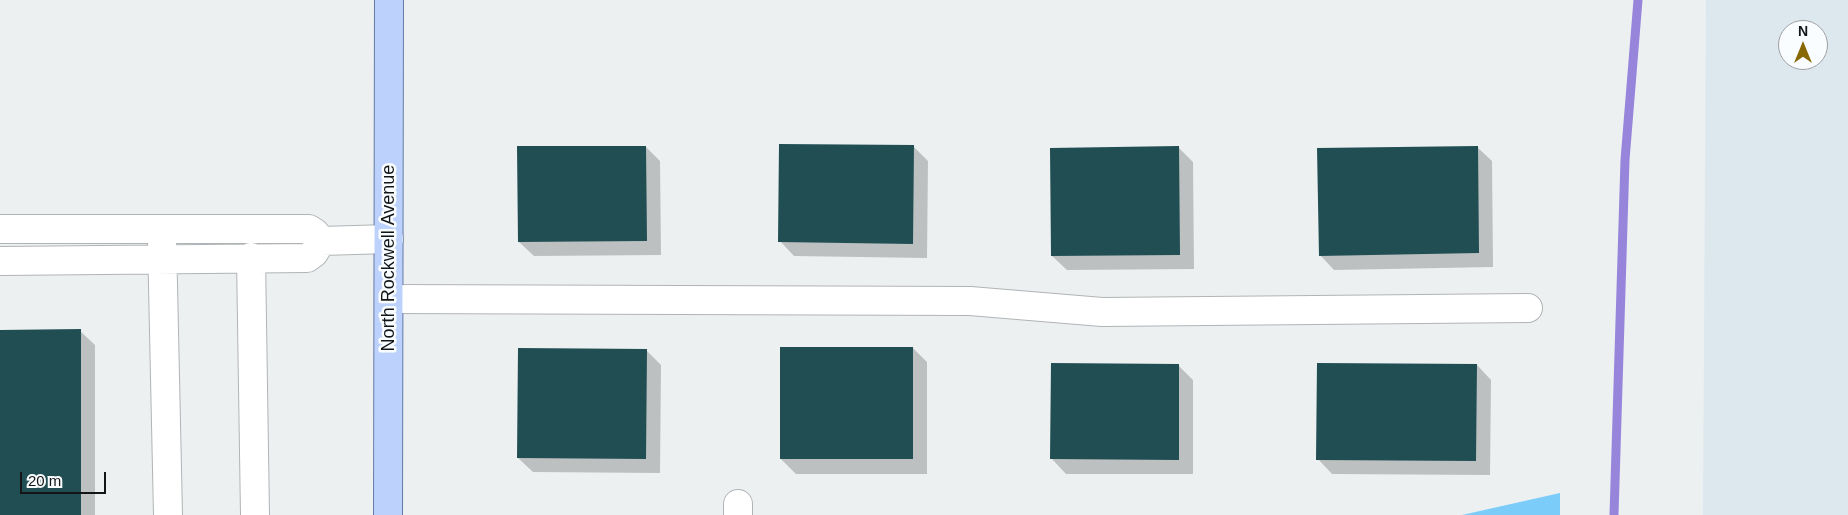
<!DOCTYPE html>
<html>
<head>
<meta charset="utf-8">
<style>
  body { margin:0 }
  #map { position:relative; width:1848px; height:515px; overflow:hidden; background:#ecf0f1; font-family:Helvetica,sans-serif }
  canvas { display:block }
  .north { position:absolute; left:1778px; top:20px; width:50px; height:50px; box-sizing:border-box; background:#fafdff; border:1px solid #9ea0a2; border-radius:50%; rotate:0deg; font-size:14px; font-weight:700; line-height:20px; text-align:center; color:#141516 }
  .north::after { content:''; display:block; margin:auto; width:18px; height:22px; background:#876803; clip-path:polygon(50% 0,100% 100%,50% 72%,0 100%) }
  .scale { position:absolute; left:20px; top:472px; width:86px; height:22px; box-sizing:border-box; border:2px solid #141516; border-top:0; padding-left:6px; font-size:15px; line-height:18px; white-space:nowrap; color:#141516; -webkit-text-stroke:4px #fafdff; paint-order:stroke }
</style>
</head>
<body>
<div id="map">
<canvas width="1848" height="515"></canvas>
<div class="north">N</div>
<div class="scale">20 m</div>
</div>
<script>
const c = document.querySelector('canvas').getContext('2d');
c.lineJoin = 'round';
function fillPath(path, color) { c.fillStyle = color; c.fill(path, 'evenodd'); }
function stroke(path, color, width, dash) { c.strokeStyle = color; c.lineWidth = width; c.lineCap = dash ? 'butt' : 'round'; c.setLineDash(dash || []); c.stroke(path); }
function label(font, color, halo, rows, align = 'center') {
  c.font = font + ' Helvetica,sans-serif'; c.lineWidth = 5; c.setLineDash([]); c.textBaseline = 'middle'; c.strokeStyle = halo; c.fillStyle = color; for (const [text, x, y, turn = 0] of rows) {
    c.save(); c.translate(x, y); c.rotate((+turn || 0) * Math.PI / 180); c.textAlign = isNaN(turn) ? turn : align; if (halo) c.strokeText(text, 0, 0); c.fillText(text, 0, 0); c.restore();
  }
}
const built = new Path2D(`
  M1706,0H1848V515H1703ZM1788,30H1818V60H1788Z`);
const forest = new Path2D(`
  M1560,493V515H1462Z`);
const shadow = new Path2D(`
  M913,146L928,161L927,258L794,256L780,241Z
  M646,147L660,161L661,255L534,256L519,242Z
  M1477,147L1492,161L1493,267L1334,270L1320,255Z
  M1179,148L1193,162L1194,269L1067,270L1052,256Z
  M0,331H80L95,345V515H0Z
  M913,348L927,362V474H796L781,459Z
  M646,350L661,365L660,473L533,472L518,458Z
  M1477,365L1491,380L1490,475L1332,474L1318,459Z
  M1179,366L1193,380V474H1066L1052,459Z`);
const stream = new Path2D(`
  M1614,515L1625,160L1638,0`);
const building = new Path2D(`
  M779,144L914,145L913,244L778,242Z
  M517,146H646L647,241L518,242Z
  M1179,146L1180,255L1051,256L1050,148Z
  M1478,146L1479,253L1319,256L1317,148Z
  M81,329V515H0V330Z
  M780,347H913V459H780Z
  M518,348L647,349L646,459L517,458Z
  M1051,363L1179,364V460L1050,459Z
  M1317,363L1477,364L1476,461L1316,460Z`);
const minor = new Path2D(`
  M0,229H309L315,233L321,241L314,253L307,258L0,261
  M162,239L168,515
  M321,241L389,239
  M251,257L255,515
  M390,299L970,301L1102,312L1528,308
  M738,515V504`);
const major = new Path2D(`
  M388,515L389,0`);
const streetNames = [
  ["North Rockwell Avenue",389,258,-90]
];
fillPath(built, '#dde7ee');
fillPath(forest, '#7bccf9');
fillPath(shadow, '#0003');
stroke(stream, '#9785dc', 9);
fillPath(building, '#204e53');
stroke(minor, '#b1b4b6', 30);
stroke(major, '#647ba9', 30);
stroke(minor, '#fff', 28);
stroke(major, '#bcd1fb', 28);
label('18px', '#141516', '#fafdff', streetNames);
</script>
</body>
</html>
